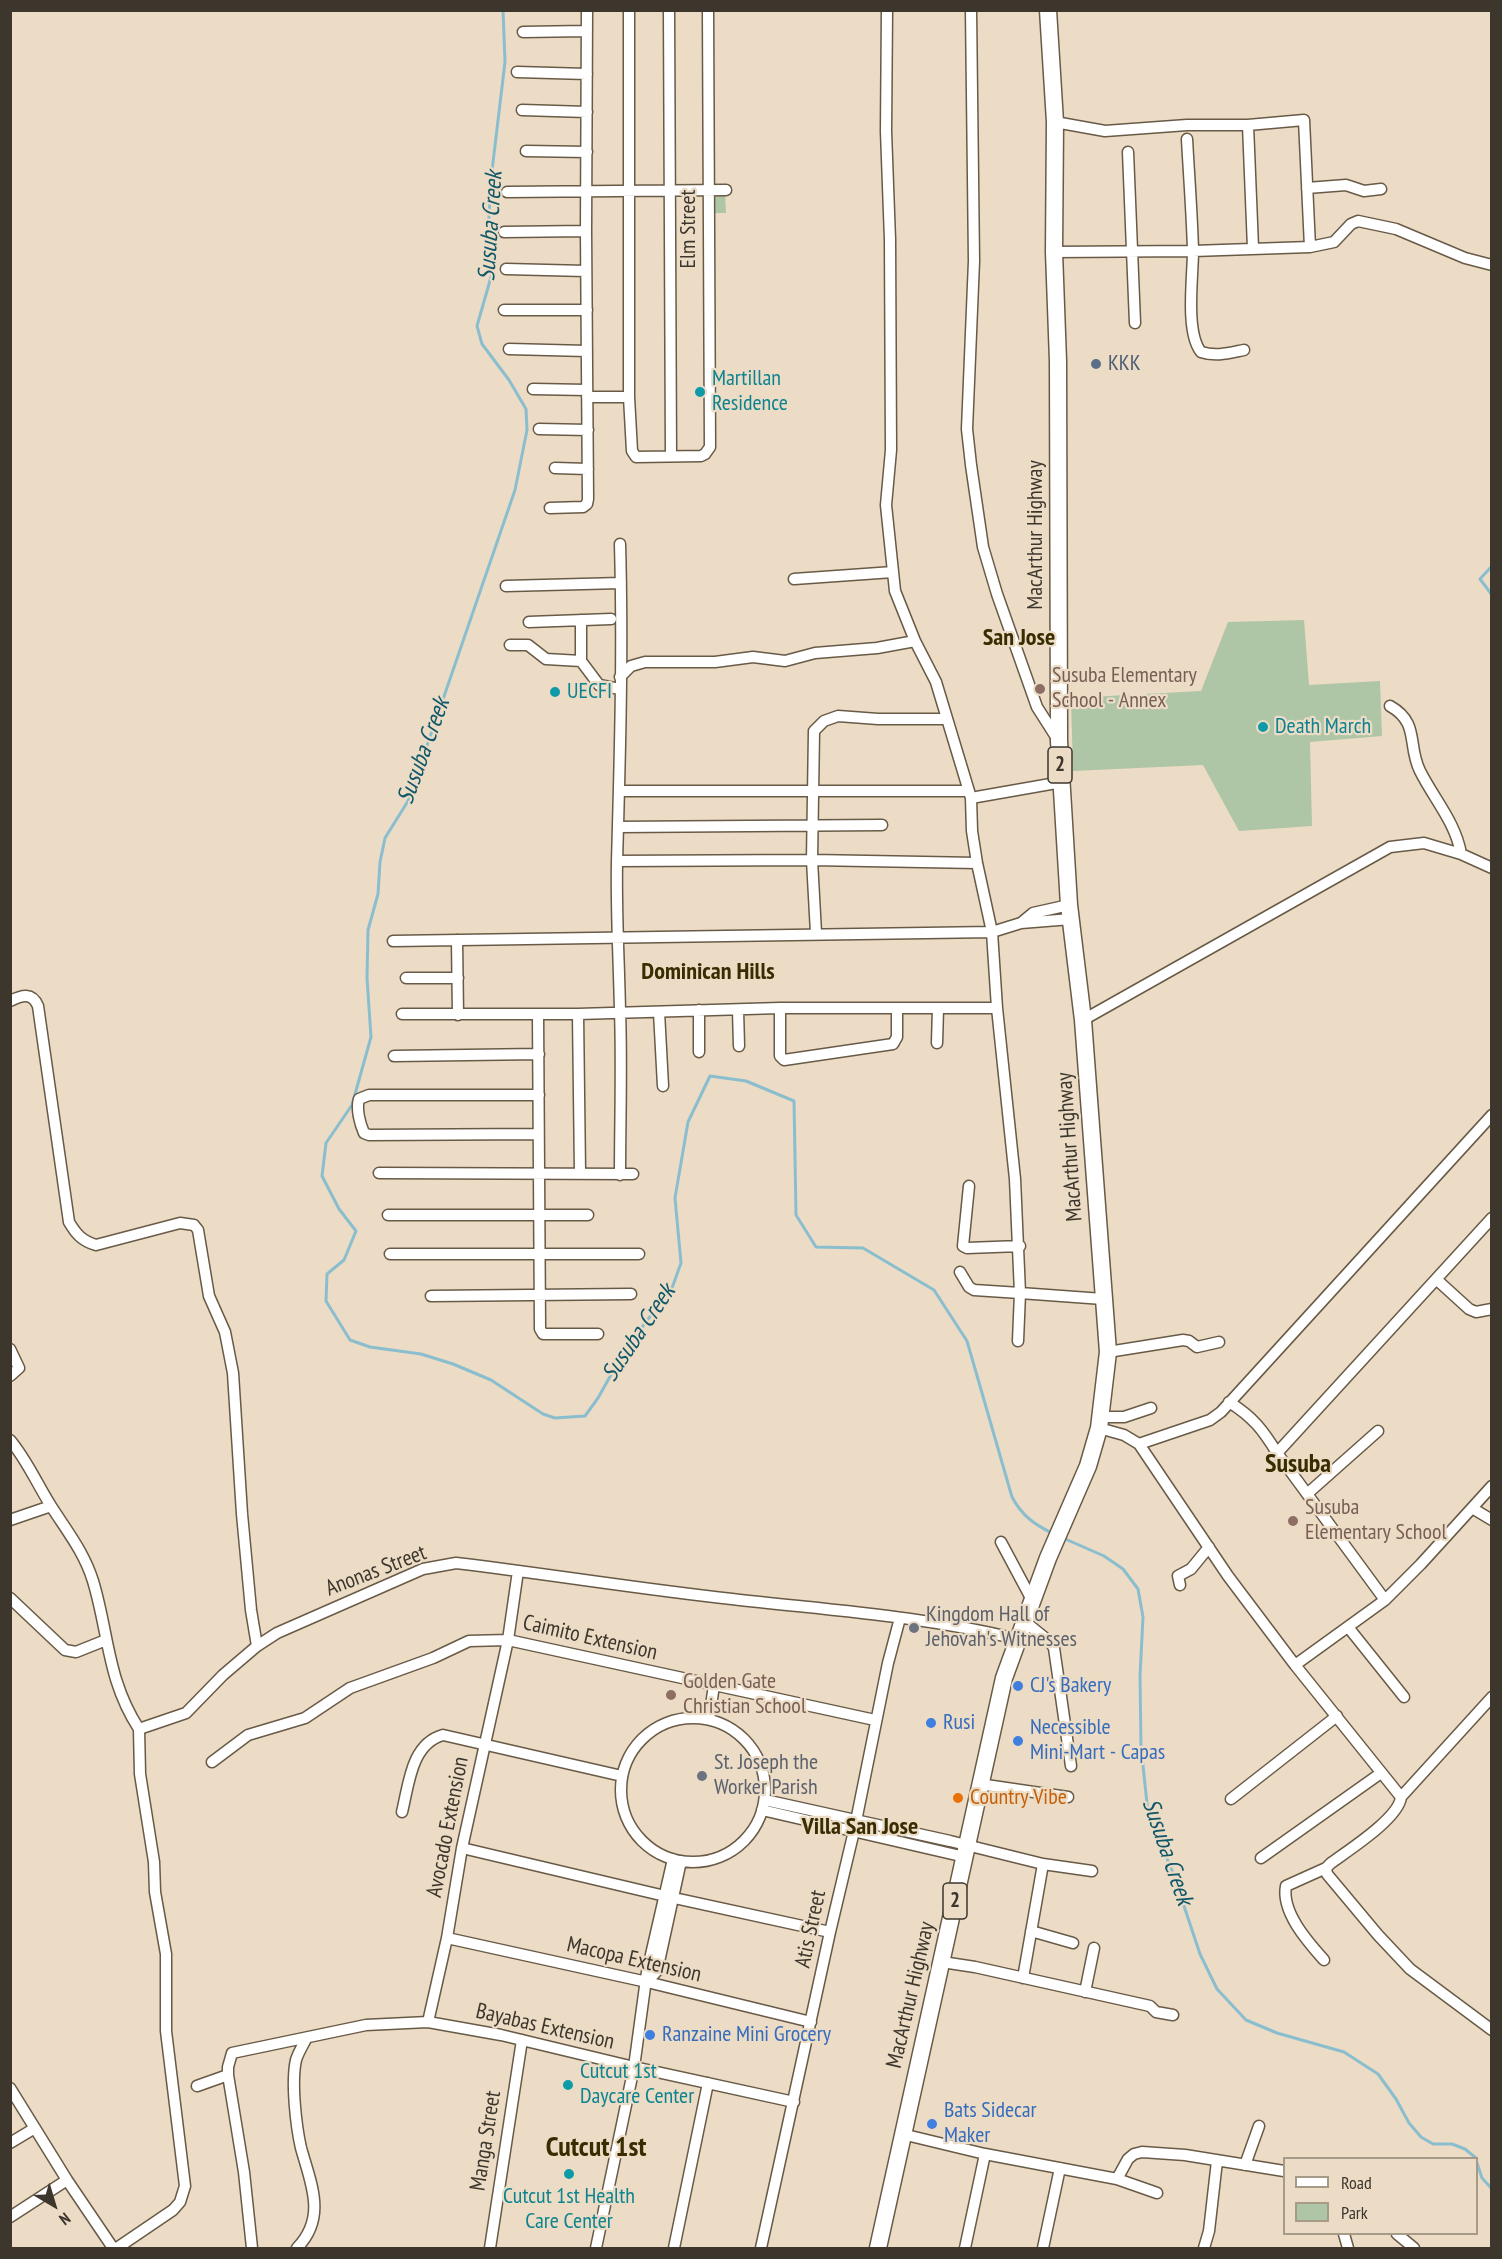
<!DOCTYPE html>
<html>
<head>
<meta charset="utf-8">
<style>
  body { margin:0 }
  #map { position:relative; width:1502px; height:2259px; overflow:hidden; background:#ecdcc5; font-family:"PT Sans Narrow",sans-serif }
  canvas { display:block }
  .frame { position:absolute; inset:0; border:12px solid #3c362d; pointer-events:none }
  .legend { position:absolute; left:1283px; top:2157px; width:195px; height:78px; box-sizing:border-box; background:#ecdcc5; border:2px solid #a69a88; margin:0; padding:8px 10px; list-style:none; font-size:18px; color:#3c362d }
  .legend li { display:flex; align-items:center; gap:12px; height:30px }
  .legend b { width:30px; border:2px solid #a69a88 }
  .north { position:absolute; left:24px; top:2175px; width:60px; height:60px; -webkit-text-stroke:4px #ecdcc5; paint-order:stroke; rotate:142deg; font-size:16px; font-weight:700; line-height:24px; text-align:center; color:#3c362d }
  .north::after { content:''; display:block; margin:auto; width:21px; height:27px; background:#3c362d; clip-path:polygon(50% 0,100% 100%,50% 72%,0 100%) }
</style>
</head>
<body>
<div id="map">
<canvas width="1502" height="2259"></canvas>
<div class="frame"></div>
<ul class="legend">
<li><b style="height:8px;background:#fff"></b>Road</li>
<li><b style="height:16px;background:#aec5a6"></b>Park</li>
</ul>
<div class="north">N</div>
</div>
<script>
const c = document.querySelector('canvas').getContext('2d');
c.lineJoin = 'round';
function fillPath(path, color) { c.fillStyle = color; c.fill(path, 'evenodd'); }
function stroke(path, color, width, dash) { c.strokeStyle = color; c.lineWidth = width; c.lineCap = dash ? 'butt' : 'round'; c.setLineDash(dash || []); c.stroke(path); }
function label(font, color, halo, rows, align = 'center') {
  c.font = font + ' "PT Sans Narrow",sans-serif'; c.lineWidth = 4.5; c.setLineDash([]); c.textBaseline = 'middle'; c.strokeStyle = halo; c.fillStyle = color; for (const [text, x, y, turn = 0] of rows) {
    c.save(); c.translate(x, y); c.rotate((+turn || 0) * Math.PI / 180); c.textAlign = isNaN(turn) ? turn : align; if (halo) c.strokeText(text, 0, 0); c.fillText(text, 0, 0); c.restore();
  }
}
const green = new Path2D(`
  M711,193H725L726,213H711Z
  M1304,620L1309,685L1380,681L1382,736L1310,742L1312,826L1239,831L1203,765L1073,771L1071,698L1201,691L1228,622Z`);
const stream = new Path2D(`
  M503,10L505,62L491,179L488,235L493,270L477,326L482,344L509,380L526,409L527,430L515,490L408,801L385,838L380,862L378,894L368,930L367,978L371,1037L352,1105L326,1143L322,1176L339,1209L356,1231L344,1260L327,1274L326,1301L350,1340L370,1347L421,1354L453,1364L491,1380L543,1414L555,1418L585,1416L598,1398L626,1348L672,1288L681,1263L675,1198L688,1122L710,1076L746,1081L794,1101L796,1215L816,1247L863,1248L934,1290L967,1341L1012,1497C1022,1516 1035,1525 1054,1534
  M1492,566L1480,579L1492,595
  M1063,1538L1104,1556L1123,1569L1138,1589L1143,1617L1140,1676L1141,1747L1148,1813L1173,1873L1200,1954L1217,1989L1246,2020L1277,2033L1344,2052L1378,2074L1396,2099L1409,2123L1421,2137L1433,2144H1452L1465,2149L1476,2158
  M1476,2160L1482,2178L1492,2189`);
const minor = new Path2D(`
  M629,10V397L632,451L636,457L701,456L705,454L710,447L708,10
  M669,10L671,456
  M887,10L886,131L890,240L891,450L886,505L895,591L915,641
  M971,10L974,261L967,429L971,465L983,547L997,594L1037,707L1058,740
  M523,32L586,31
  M517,72L587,74
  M522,110L587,112
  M1055,122L1105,131L1187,125H1248
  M1187,139C1189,176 1192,214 1193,251C1193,277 1185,332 1201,352C1216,357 1229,353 1244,350
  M526,151L587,152
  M1128,152L1135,323
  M1307,188L1346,185L1364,191L1381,189
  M507,192L726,190
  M504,232L586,231
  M1253,248L1248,125L1304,120L1310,247
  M1054,252L1193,251L1310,247L1334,242L1351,224L1358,221L1396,229L1465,258L1492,265
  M506,269L586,271
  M504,310H587
  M509,349L587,351
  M533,389L587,390
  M587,397H629
  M539,429L588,430
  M555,468L588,469
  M550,508L583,507L587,504L588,499L586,231L587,10
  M620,544C623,650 620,756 617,862C616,912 619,961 620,1011C622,1066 620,1120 620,1175
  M794,579L893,572
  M506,586L621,583
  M581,620V661
  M529,622L611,619
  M510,645H528L546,659L581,661L599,685L620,689
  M620,677L631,666L645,662H715L753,657L785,661L815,653L877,648L915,641L936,682L971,798L972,831L977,863L992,932L997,1008L1015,1179L1020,1293L974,1290L969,1287L960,1272
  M1390,706C1420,723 1407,745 1420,771C1434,799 1456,823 1461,854
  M619,791H969
  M971,798L1062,782
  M618,827L882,825
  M617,861L812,860L977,863
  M1021,923L1033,913L1069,905
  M816,933L812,860L814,731L824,721L838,716L878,719H947
  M457,940L458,1015
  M393,941L992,932L1021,923L1071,919
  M406,978H458
  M10,1001C22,995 32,992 38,1006L69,1222C76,1234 82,1241 96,1245L180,1223L194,1225L198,1230L209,1296L225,1332L233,1373L242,1514L251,1610L257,1646
  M780,1008V1056L784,1060L893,1044L897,1037V1008
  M738,1010L739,1046
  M659,1012L663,1086
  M402,1014H578L780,1008H997
  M538,1014L540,1329L543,1334H598
  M578,1014L580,1173
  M1083,1020L1390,847L1424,843L1461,854L1492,868
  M937,1043L938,1008
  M699,1052V1010
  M394,1056L539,1054
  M538,1134L369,1135L364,1133C360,1124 356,1109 359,1099L369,1095H539
  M379,1173L633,1174
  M969,1186L963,1246L967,1248L1020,1246
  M388,1215H588
  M390,1254H639
  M1436,1279L1469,1309L1476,1312L1492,1309
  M431,1296L631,1294
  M1018,1341L1020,1293L1103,1299
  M10,1349L19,1368L10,1376
  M1108,1352L1183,1340L1189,1341L1197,1347L1219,1342
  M1229,1402C1253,1417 1263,1430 1277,1453L1385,1600
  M1101,1417H1124L1151,1408
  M1099,1428L1124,1435L1139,1444L1228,1576L1295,1665L1401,1797C1399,1818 1349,1850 1331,1863L1326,1868L1327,1874L1378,1935L1410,1969L1492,2030
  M10,1440C27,1460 37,1484 51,1506C67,1531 84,1552 93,1581C109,1634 107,1680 139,1729L186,1713L223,1675L257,1646L277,1633L423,1569L456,1563C548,1574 640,1589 732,1599C827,1610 924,1616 1017,1639
  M1139,1444L1210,1420L1221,1412L1492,1115
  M1277,1453L1492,1218
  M1307,1494L1378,1431
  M1472,1508L1492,1520
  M10,1520L51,1506
  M1001,1542L1033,1602
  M1180,1585L1178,1576L1191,1569L1209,1547
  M10,1598L65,1650L76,1652L106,1640
  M1024,1621L1050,1642L1054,1648L1071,1766
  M1348,1627L1404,1697
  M1295,1665L1385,1600L1421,1564L1492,1486
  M621 1790a72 72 0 1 1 144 0a72 72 0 1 1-144 0Z
  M709,1719L714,1685
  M212,1762L248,1735L305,1718L350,1688L433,1658L469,1641L508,1640L875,1720
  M979,1784L1068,1797
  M1401,1797L1492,1697
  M1231,1799L1337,1716
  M765,1800L950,1841L1043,1864L1092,1871
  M762,1810L965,1857
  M402,1812C409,1784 411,1744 443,1735L622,1776
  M462,1848L665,1896L830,1932
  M1261,1858L1381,1773
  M1031,1931L1073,1943
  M447,1938L647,1982L811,2022
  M1324,1960C1308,1942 1281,1912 1286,1886L1326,1868
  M942,1962L975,1967L1150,2006L1156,2012L1173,2015
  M1023,1978L1043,1864
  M647,1982L657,1971L681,1861
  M1085,1992L1094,1948
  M428,2022L447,1938L462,1848L508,1640L518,1571
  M197,2086L228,2075
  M10,2088L67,2180L113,2248
  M902,2134L985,2154L1117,2179L1128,2159L1134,2154L1142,2152L1185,2155L1284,2171
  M10,2143L35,2128
  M1245,2165L1259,2126
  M1117,2179L1157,2193
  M10,2217L67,2180
  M1344,2234L1348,2248
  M1397,2234L1414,2248
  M117,2248L173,2210L180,2202L185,2186L166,2031V1954L155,1892L154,1862L140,1774L139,1729
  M252,2248L244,2172L228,2075V2067L232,2053L366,2025L428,2022L501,2035L634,2067L794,2102
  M297,2248C327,2217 311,2184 301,2148C296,2126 291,2082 296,2060C298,2053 303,2045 306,2039
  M490,2248L522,2040
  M596,2248L634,2067L647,1972L673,1859
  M674,2248L708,2083
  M761,2248L830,1932L854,1831L888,1663L900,1618
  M965,2248L985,2154
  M1043,2248L1060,2168
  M1204,2248L1209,2231L1217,2161`);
const highway = new Path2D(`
  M878,2248L1004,1678L1048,1558L1088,1466L1099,1428L1108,1352L1083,1020L1069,905L1059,741L1058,361L1054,252L1055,122L1048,10`);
const markers = [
  [1096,364,6,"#5c6f8a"],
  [700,392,6,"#0f9aa8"],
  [1040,689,6,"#8d6e63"],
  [555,692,6,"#0f9aa8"],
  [1263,727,6,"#0f9aa8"],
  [1293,1521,6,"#8d6e63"],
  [914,1628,6,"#6b7280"],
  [1018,1686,6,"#3f7fe0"],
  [671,1695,6,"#8d6e63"],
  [931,1723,6,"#3f7fe0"],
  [1018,1741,6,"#3f7fe0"],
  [702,1776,6,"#6b7280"],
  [958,1798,6,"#e8710a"],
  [650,2035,6,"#3f7fe0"],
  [568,2085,6,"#0f9aa8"],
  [932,2124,6,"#3f7fe0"],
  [569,2174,6,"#0f9aa8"]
];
const shields = [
  [1060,765,24],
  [955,1901,24]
];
const shieldNames = [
  ["2",1060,765],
  ["2",955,1901]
];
const streetNames = [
  ["Elm Street",689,229,-90],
  ["MacArthur Highway",1036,535,-90],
  ["MacArthur Highway",1070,1147,-94],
  ["Anonas Street",376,1571,-21],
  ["Caimito Extension",590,1638,13],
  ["Avocado Extension",448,1827,-79],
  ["Atis Street",811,1929,-78],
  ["Macopa Extension",634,1960,13],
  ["MacArthur Highway",911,1995,-77],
  ["Bayabas Extension",545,2027,13],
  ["Manga Street",486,2141,-81]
];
const serviceNames = [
  ["KKK",1108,364]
];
const cultureNames = [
  ["Martillan",712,379],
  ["Residence",712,404],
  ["UECFI",567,692],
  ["Death March",1275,727],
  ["Cutcut 1st",580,2072],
  ["Daycare Center",580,2097],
  ["Cutcut 1st Health",569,2197,"center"],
  ["Care Center",569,2222,"center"]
];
const educationNames = [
  ["Susuba Elementary",1052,676],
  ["School - Annex",1052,701],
  ["Susuba",1305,1508],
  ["Elementary School",1305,1533],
  ["Golden Gate",683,1682],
  ["Christian School",683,1707]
];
const worshipNames = [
  ["Kingdom Hall of",926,1615],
  ["Jehovah's Witnesses",926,1640],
  ["St. Joseph the",714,1763],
  ["Worker Parish",714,1788]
];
const shopNames = [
  ["CJ's Bakery",1030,1686],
  ["Rusi",943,1723],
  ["Necessible",1030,1728],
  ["Mini-Mart - Capas",1030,1753],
  ["Ranzaine Mini Grocery",662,2035],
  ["Bats Sidecar",944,2111],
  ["Maker",944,2136]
];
const foodNames = [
  ["Country Vibe",970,1798]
];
const waterNames = [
  ["Susuba Creek",491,226,-86],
  ["Susuba Creek",424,751,-70],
  ["Susuba Creek",639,1333,-56],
  ["Susuba Creek",1167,1852,71]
];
const neighbourhoodNames = [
  ["San Jose",1019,638],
  ["Dominican Hills",708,972],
  ["Villa San Jose",860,1827]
];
const quarterNames = [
  ["Susuba",1298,1465]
];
const districtNames = [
  ["Cutcut 1st",596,2148]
];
fillPath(green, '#aec5a6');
stroke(stream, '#8abecf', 3);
stroke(minor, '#685a46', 13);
stroke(highway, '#685a46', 19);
stroke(minor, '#fff', 10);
stroke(highway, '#fff', 16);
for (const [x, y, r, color] of markers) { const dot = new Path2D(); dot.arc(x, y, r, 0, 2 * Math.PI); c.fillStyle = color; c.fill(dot); stroke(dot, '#ecdcc5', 2); }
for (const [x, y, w] of shields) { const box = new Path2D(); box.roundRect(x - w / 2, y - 18, w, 36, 4.5); c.fillStyle = '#ecdcc5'; c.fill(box); stroke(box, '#3c362d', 1.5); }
label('bold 21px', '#3c362d', null, shieldNames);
label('22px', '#3c362d', '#ecdcc5', streetNames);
label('22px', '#4e5e75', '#ecdcc5', serviceNames, 'left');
label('22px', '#0d838f', '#ecdcc5', cultureNames, 'left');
label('22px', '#785e54', '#ecdcc5', educationNames, 'left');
label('22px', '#5b616d', '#ecdcc5', worshipNames, 'left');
label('22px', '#366cbe', '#ecdcc5', shopNames, 'left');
label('22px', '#c56008', '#ecdcc5', foodNames, 'left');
label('italic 24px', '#0f5769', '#ecdcc5', waterNames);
label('bold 24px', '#382c01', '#ecdcc5', neighbourhoodNames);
label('bold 26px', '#382c01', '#ecdcc5', quarterNames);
label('bold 28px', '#382c01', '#ecdcc5', districtNames);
</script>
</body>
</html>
